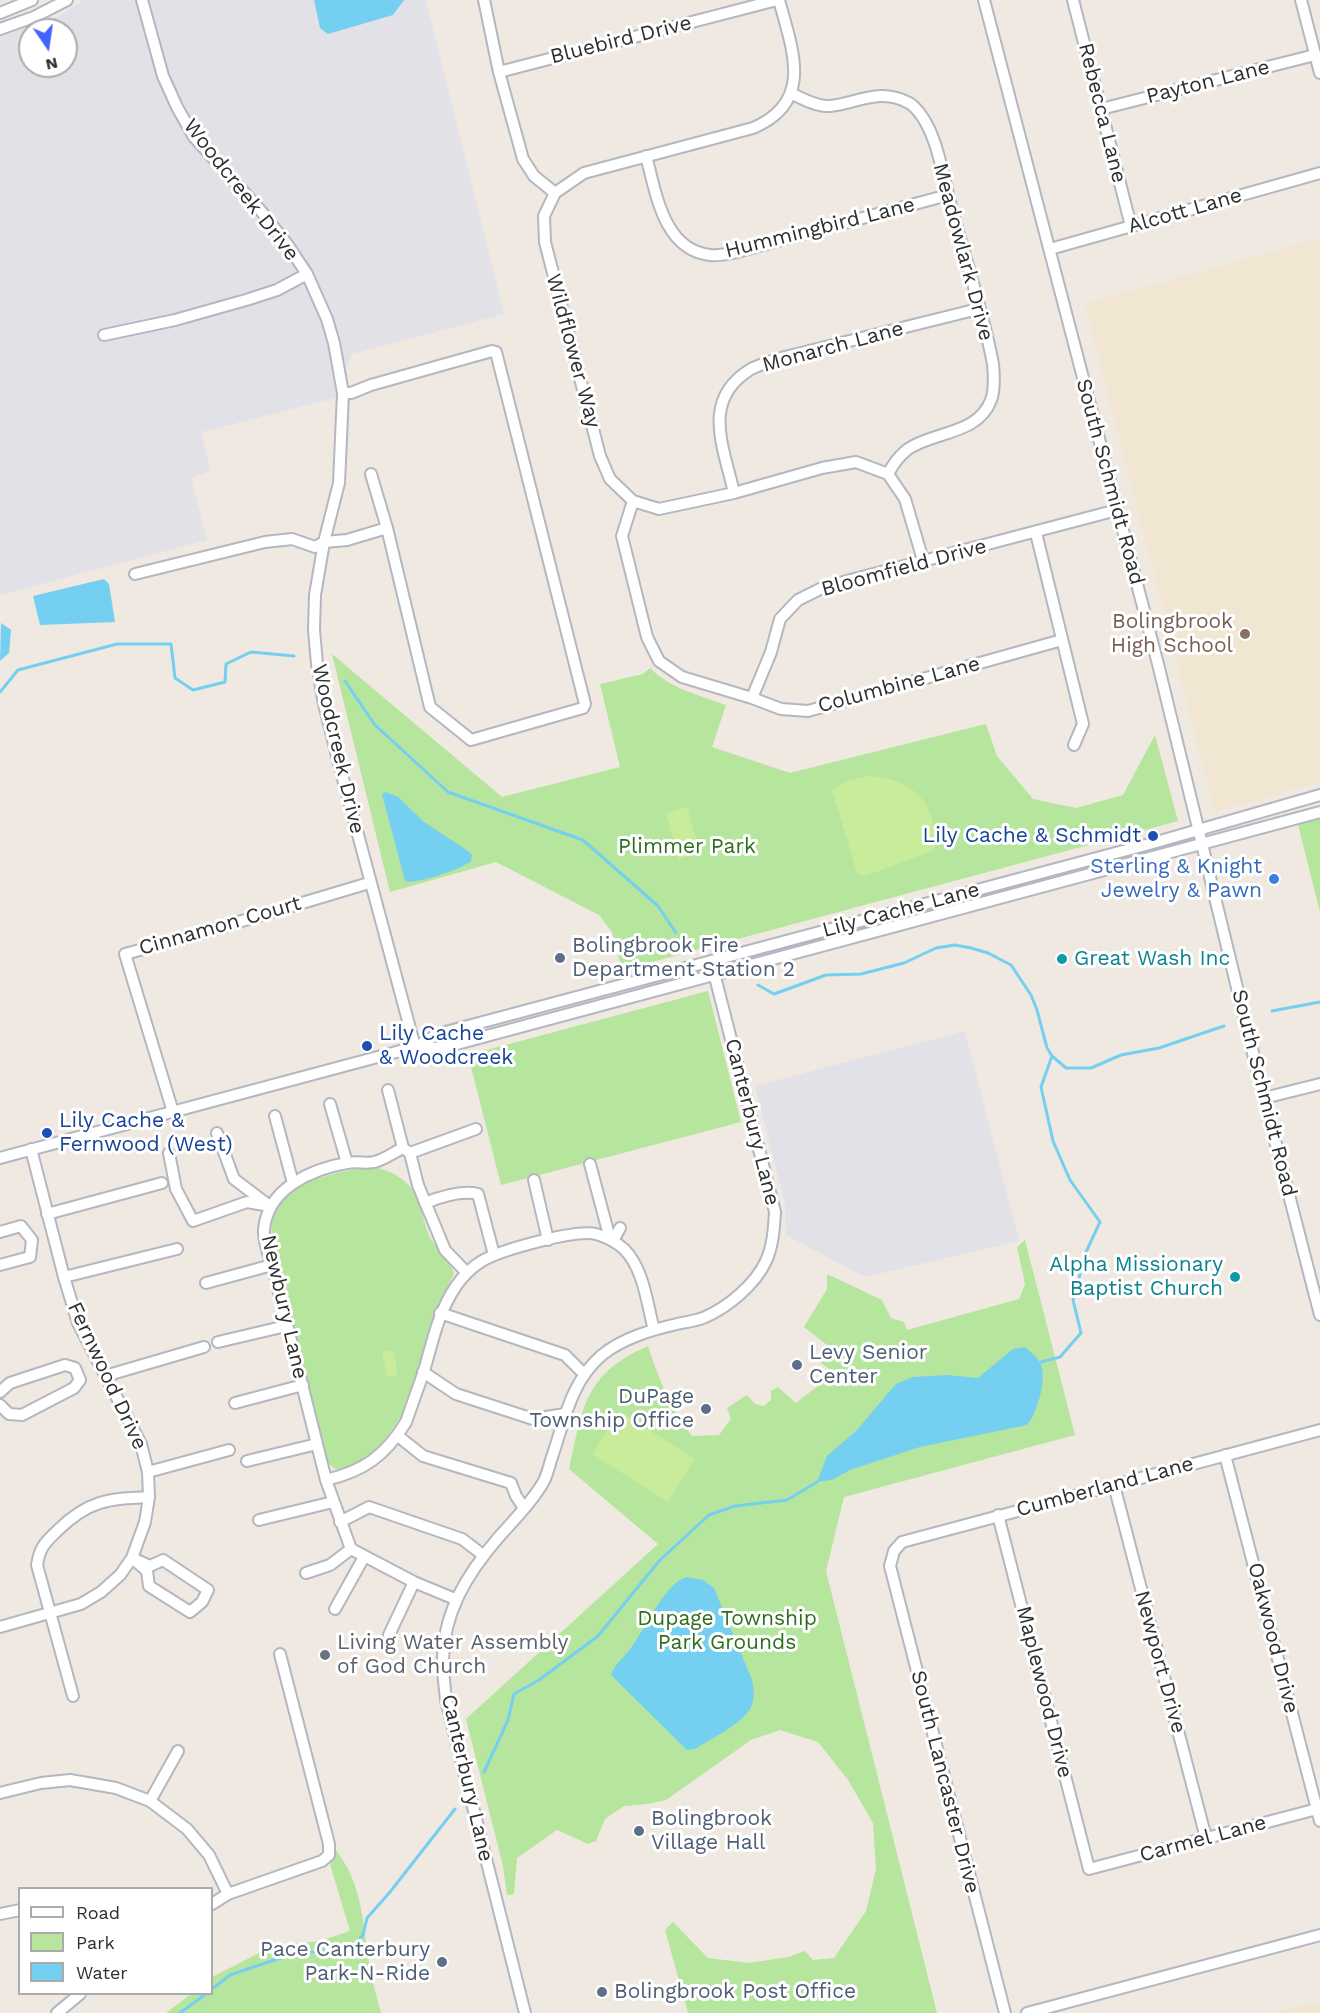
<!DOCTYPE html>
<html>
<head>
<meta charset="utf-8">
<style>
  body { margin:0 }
  #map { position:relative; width:1320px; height:2013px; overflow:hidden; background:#efe9e1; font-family:"Work Sans",sans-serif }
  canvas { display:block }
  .legend { position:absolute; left:18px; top:1887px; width:195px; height:108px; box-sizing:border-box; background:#fff; border:2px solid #ababab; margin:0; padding:8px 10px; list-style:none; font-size:18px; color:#2e2e2e }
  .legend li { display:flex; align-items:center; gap:12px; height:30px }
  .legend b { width:30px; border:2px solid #ababab }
  .north { position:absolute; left:18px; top:18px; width:60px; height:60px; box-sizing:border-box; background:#fff; border:2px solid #ababab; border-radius:50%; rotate:167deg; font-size:16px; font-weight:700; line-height:24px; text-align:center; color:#2e2e2e }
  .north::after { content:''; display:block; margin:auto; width:21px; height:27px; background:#4264fb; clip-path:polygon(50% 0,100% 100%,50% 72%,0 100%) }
</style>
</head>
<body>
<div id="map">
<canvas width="1320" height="2013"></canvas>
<ul class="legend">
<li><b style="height:8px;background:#fff"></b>Road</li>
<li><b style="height:16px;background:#b6e59e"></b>Park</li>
<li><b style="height:16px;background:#75cff0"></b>Water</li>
</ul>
<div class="north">N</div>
</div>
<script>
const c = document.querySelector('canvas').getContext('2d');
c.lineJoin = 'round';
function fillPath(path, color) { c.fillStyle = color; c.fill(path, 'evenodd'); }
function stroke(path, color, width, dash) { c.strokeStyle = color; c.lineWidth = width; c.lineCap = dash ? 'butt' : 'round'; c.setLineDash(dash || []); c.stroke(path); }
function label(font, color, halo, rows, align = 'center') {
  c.font = font + ' "Work Sans",sans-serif'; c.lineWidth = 6; c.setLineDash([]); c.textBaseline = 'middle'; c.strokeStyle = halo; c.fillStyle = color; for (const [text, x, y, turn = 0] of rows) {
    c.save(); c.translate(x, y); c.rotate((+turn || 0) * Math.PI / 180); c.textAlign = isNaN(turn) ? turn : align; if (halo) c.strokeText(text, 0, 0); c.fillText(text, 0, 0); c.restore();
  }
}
const industrial = new Path2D(`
  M83,0H426L504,314L352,354L335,398L202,432L210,471L191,478L207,540L0,595V36L59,16ZM30,30H66V66H30Z
  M965,1031L1019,1241L865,1277L786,1235L785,1204L755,1086Z`);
const education = new Path2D(`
  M1320,238V782L1215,812L1085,304Z
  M1320,2001V2013H1275Z`);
const green = new Path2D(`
  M332,654L502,797L620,767L600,684L643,674L650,668C671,689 699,695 726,705L712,747L790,773L986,724L997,756L1033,799L1076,808L1123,795L1155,735L1178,821L622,970L612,932L599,915L496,862L390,892Z
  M1320,818V912L1298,825Z
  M708,991L741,1122L501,1185L468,1055Z
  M370,1166C390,1170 409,1179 418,1199C423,1212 424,1227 431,1239C438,1251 451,1261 454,1274L446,1289L436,1317L401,1417L376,1451L357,1463L337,1470L329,1464L276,1262C274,1250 270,1237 272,1224C279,1180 334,1174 370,1166Z
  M1025,1240L1075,1435L844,1497L826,1571L937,2013H688L665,1930L673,1922L708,1958L749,1963L788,1957L805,1951L813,1960L834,1958L866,1911L876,1869L873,1823L848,1780L818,1742L780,1730L751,1740L666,1800L647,1804L624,1806L605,1819L596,1841L588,1844L557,1830L517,1858L514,1894L507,1895L503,1866L466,1719L658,1544L569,1469C583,1407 584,1374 648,1346C659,1379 670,1409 692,1436L719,1435L731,1419L727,1408L747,1395L755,1404L764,1406L771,1400V1391L778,1387L796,1403L834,1373L816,1359L827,1345L804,1327L827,1289V1274L882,1300L891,1318L904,1322L907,1330L1019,1299L1025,1284L1017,1247Z
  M336,1850C364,1887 362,1924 370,1967C372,1982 377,1998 381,2013H166L191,1994H212V1977L273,1946L320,1941L350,1931L330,1864Z`);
const pitch = new Path2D(`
  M868,776C915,779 937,803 935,850L865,876L857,873L832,790L849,780Z
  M687,807L700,853L679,859L666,814Z
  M393,1350L398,1375L387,1377L382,1352Z
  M619,1411L695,1459L668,1502L592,1454Z`);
const water = new Path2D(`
  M314,0H404L393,15L328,34L320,28Z
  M104,579L109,584L115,622L40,625L33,596Z
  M1,623L11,630L9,653L0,661Z
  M386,792L398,797L424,822L468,851L472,855L471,861C462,869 415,885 405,881L382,794Z
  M1025,1347C1030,1352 1036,1356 1039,1361C1049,1375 1037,1414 1027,1425L920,1447L850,1470L832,1480L817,1482L827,1456L856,1431L896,1384L913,1377L947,1375L978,1378L1013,1349Z
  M687,1577L703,1580L714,1588L752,1680C754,1689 755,1700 750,1709C742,1724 710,1739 695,1749L687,1750L611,1675C614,1664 627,1655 633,1645C646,1627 666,1582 687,1577Z`);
const stream = new Path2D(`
  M345,681L375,725L448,792L583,840L658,906L676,933
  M0,692L18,670L117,644H171L175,678L193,690L225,682L226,664L251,652L294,656
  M758,985L774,994L826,975L861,974L904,963L936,948L955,945L971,948L988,953L1011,965L1031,995L1037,1010L1047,1048L1052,1056L1066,1068H1091L1121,1055L1159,1048L1224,1026
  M1272,1011L1320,1002
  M1041,1362L1060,1357L1081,1333L1073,1300L1086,1252L1100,1222L1070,1180L1053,1141L1041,1087L1052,1056
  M484,1772L508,1720L514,1694L539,1680L598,1636L660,1560L709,1515L735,1506L787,1500L817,1482
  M212,1989L230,1975L292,1954L334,1950L355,1944L363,1935L367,1918L390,1892L455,1809
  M180,2013L206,1994`);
const minor = new Path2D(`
  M142,0L163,76L177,107L194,137L261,211L287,244L307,274L327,319L334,343L343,393L339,483L324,542L315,595L314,630L317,664L324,704L338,760L415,1047
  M484,0L499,72L523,159L534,176L555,193
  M779,0C792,49 815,102 753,128L584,173L555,193L544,216L545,242L600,456L610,479L633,501L659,509L734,493L822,468L856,462L888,474L905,499L923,560
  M984,0L1158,664L1264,1098L1320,1315
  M1073,0L1131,226
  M1301,0L1320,73
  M0,13L32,0
  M0,29L34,17L67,0
  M499,72L777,0
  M791,93C802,99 818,107 830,106C858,103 880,87 909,103C915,106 923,117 926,123C939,146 944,181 951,206C965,258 983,311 993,364C994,375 995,390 991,400C978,435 934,431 908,449C899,456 893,464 888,474
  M1101,109L1315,55
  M646,156C656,192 663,250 710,255C717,256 726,254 733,253L948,195
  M1050,249L1320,173
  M104,335L175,320L246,300L277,290L307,274
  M343,393H351L371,385L492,351L496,352L585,704L583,708L471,740L430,707L387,528L371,474
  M734,493C724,447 700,400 751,369C759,365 769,362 777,359L978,309
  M633,501L622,536L647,637L659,661L682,677L752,698L781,709L808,711L1062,640
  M1036,533L1083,724L1074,745
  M135,574L265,542L292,539L315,547L324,542L347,540L387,528
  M752,698L771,652L780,619L798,600L824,587L1117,510
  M415,1047L442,1048L1320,812
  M388,1090L403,1148
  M1264,1098L1320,1084
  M330,1104L347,1163
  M173,1112L125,954L195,935L369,883
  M275,1116L293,1183
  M217,1133L234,1179L267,1204
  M169,1153L176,1189L193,1221L247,1202L270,1206
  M410,1153L476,1129
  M0,1158L415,1047L438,1034L1153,843L1320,795
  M590,1164L610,1239
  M534,1180L548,1240
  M425,1203C440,1197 462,1190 478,1194L494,1255
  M47,1214L162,1183
  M0,1232L21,1226L32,1240L30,1257L0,1265
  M613,1241L620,1228
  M64,1277L177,1249
  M206,1283L272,1265
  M440,1313L565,1355L584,1374
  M218,1342L286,1326
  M423,1372L456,1394L533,1419L565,1414
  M105,1376L204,1347
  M0,1392L10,1383L65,1365L75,1368L80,1380L74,1388L22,1415L9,1414L0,1405
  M235,1403L303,1385
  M398,1436L423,1456L511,1483L516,1496L524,1508
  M1225,1455L1320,1821
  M247,1461L317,1444
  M148,1472L229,1450
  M326,1480C364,1471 385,1456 406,1422C412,1405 418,1388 424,1371C433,1340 438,1313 456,1286C463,1276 472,1267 482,1261C501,1250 575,1229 596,1234C607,1237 616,1242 624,1249C644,1269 647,1304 654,1330
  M1114,1485L1206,1838
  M998,1515L1089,1869L1317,1809
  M259,1520L333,1502
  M340,1522L369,1507L462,1539L483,1555
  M132,1558L150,1566L163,1560L208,1590L202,1602L190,1612L149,1586L147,1571Z
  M306,1573L330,1565L351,1549
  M455,1599L414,1582L351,1549L326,1480L272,1265C269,1255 263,1241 264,1230C267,1189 311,1169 347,1163C356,1161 366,1164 374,1162C384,1160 394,1152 403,1148L410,1153L418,1185L445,1250L467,1273
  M335,1609L364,1557
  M0,1627L81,1604L101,1592L120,1575L132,1558L145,1522L149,1497L148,1472L141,1444L78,1323L64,1277L31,1149
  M389,1635L414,1582
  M73,1696L37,1565C40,1546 45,1543 58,1530C89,1500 108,1499 149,1497
  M0,1793L41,1783L70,1780L116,1788L150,1801L187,1829L209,1855L228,1894
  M150,1801L178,1751
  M212,1904L228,1894L322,1861L329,1855V1844L280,1654
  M0,1914L20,1910
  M57,2013L80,1994
  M525,2013L446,1700C445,1688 443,1676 443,1664C442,1614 467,1574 498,1538C514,1520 532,1502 544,1481C547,1475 549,1467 551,1460C564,1423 570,1382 602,1355C623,1338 651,1330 677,1324C685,1322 695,1321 703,1318C727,1308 755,1285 766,1261C773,1246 774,1228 775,1212L711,961
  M1005,2013L890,1566L894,1551L902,1542L1320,1430
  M1027,2013L1320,1935`);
const markers = [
  [1245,634,6,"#8d6e63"],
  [1153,836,6,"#1a4fb4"],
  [1274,879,6,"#3f7fe0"],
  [560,958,6,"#5c6f8a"],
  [1062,959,6,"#0f9aa8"],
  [367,1046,6,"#1a4fb4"],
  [47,1133,6,"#1a4fb4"],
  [1235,1277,6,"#0f9aa8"],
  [797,1365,6,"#5c6f8a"],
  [706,1409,6,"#5c6f8a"],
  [325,1655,6,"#6b7280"],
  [639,1831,6,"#5c6f8a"],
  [442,1962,6,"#5c6f8a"],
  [602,1992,6,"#5c6f8a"]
];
const streetNames = [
  ["Bluebird Drive",621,40,-14],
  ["Payton Lane",1208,82,-14],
  ["Rebecca Lane",1102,113,76],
  ["Woodcreek Drive",241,190,52],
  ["Alcott Lane",1185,211,-16],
  ["Hummingbird Lane",820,228,-14],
  ["Meadowlark Drive",963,252,75],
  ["Monarch Lane",833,347,-15],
  ["Wildflower Way",573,351,75],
  ["South Schmidt Road",1110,482,75],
  ["Bloomfield Drive",904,568,-15],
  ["Columbine Lane",899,685,-15],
  ["Woodcreek Drive",338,749,77],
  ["Lily Cache Lane",901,910,-15],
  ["Cinnamon Court",220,926,-16],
  ["South Schmidt Road",1264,1093,76],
  ["Canterbury Lane",752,1122,76],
  ["Newbury Lane",284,1307,77],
  ["Fernwood Drive",107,1376,65],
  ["Cumberland Lane",1105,1487,-15],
  ["Oakwood Drive",1273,1638,76],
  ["Newport Drive",1160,1662,75],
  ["Maplewood Drive",1044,1692,76],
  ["Canterbury Lane",467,1778,77],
  ["South Lancaster Drive",945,1782,76],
  ["Carmel Lane",1203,1839,-15]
];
const educationNames = [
  ["Bolingbrook",1233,622],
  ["High School",1233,646]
];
const transitNames = [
  ["Lily Cache & Schmidt",1141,836,"right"],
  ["Lily Cache",379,1034],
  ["& Woodcreek",379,1058],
  ["Lily Cache &",59,1121],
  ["Fernwood (West)",59,1145]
];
const parkNames = [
  ["Plimmer Park",687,847],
  ["Dupage Township",727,1619],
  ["Park Grounds",727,1643]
];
const shopNames = [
  ["Sterling & Knight",1262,867],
  ["Jewelry & Pawn",1262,891]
];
const serviceNames = [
  ["Bolingbrook Fire",572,946],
  ["Department Station 2",572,970],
  ["Levy Senior",809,1353],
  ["Center",809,1377],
  ["DuPage",694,1397,"right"],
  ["Township Office",694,1421,"right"],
  ["Bolingbrook",651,1819],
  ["Village Hall",651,1843],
  ["Pace Canterbury",430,1950,"right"],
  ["Park-N-Ride",430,1974,"right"],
  ["Bolingbrook Post Office",614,1992]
];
const cultureNames = [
  ["Great Wash Inc",1074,959],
  ["Alpha Missionary",1223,1265,"right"],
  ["Baptist Church",1223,1289,"right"]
];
const worshipNames = [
  ["Living Water Assembly",337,1643],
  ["of God Church",337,1667]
];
fillPath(industrial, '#e3e1e8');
fillPath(education, '#f0e6d1');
fillPath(green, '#b6e59e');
fillPath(pitch, '#c9ec9a');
fillPath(water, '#75cff0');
stroke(stream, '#75cff0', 3);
stroke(minor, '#b4b7c1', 14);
stroke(minor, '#fff', 10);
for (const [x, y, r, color] of markers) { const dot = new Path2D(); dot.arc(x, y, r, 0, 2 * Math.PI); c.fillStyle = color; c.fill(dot); stroke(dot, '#fff', 2); }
label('21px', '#2e2e2e', '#fff', streetNames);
label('21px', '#785e54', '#fff', educationNames, 'right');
label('21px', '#164399', '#fff', transitNames, 'left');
label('21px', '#2c6e1b', '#fff', parkNames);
label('21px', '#366cbe', '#fff', shopNames, 'right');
label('21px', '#4e5e75', '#fff', serviceNames, 'left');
label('21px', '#0d838f', '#fff', cultureNames, 'left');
label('21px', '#5b616d', '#fff', worshipNames, 'left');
</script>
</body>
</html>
